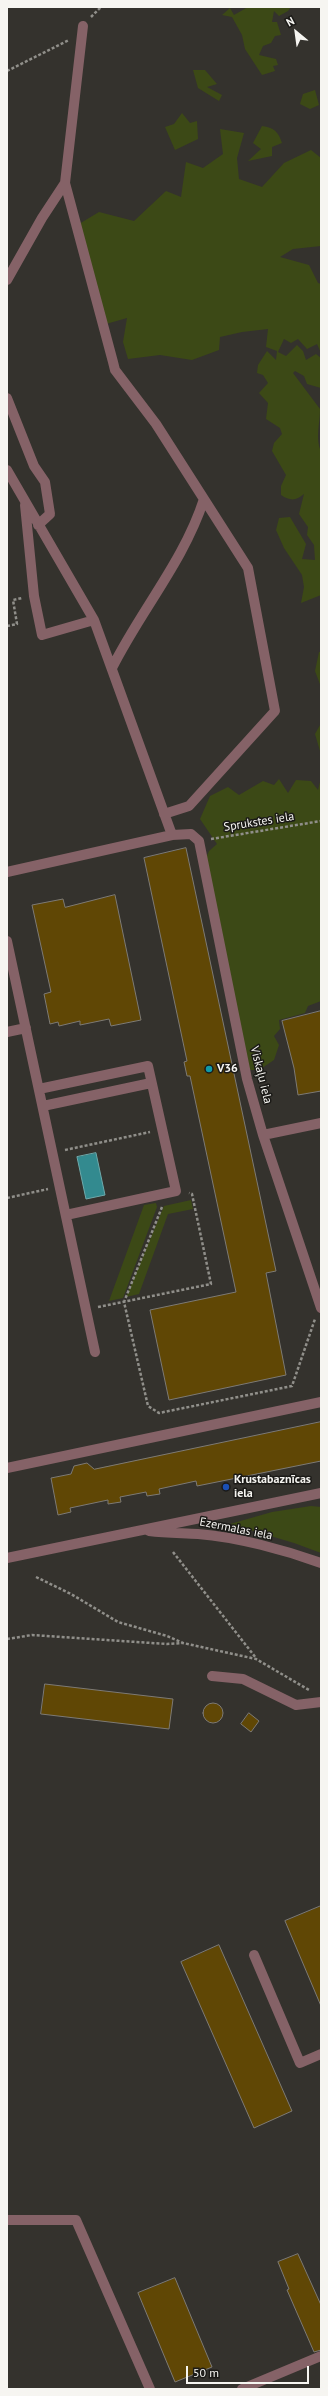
<!DOCTYPE html>
<html>
<head>
<meta charset="utf-8">
<style>
  body { margin:0 }
  #map { position:relative; width:328px; height:2396px; overflow:hidden; background:#34322d; font-family:"PT Sans",sans-serif }
  canvas { display:block }
  .frame { position:absolute; inset:0; border:8px solid #f6f5f1; pointer-events:none }
  .north { position:absolute; left:276px; top:12px; width:40px; height:40px; -webkit-text-stroke:3px #1b1a17; paint-order:stroke; rotate:331deg; font-size:11px; font-weight:700; line-height:16px; text-align:center; color:#f6f5f1 }
  .north::after { content:''; display:block; margin:auto; width:14px; height:18px; background:#f6f5f1; clip-path:polygon(50% 0,100% 100%,50% 72%,0 100%) }
  .scale { position:absolute; left:186px; top:2366px; width:123px; height:18px; box-sizing:border-box; border:2px solid #f6f5f1; border-top:0; padding-left:5px; font-size:12px; line-height:14px; white-space:nowrap; color:#f6f5f1; -webkit-text-stroke:3px #1b1a17; paint-order:stroke }
</style>
</head>
<body>
<div id="map">
<canvas width="328" height="2396"></canvas>
<div class="frame"></div>
<div class="north">N</div>
<div class="scale">50 m</div>
</div>
<script>
const c = document.querySelector('canvas').getContext('2d');
c.lineJoin = 'round';
function fillPath(path, color) { c.fillStyle = color; c.fill(path, 'evenodd'); }
function stroke(path, color, width, dash) { c.strokeStyle = color; c.lineWidth = width; c.lineCap = dash ? 'butt' : 'round'; c.setLineDash(dash || []); c.stroke(path); }
function label(font, color, halo, rows, align = 'center') {
  c.font = font + ' "PT Sans",sans-serif'; c.lineWidth = 3; c.setLineDash([]); c.textBaseline = 'middle'; c.strokeStyle = halo; c.fillStyle = color; for (const [text, x, y, turn = 0] of rows) {
    c.save(); c.translate(x, y); c.rotate((+turn || 0) * Math.PI / 180); c.textAlign = isNaN(turn) ? turn : align; if (halo) c.strokeText(text, 0, 0); c.fillText(text, 0, 0); c.restore();
  }
}
const green = new Path2D(`
  M248,7H291L288,11L279,16L274,11L272,22H277L281,35L275,36L271,43L263,46L259,55L276,59L278,65L273,66L275,71L262,75L245,49L242,35L232,17L222,15L230,8L234,15Z
  M193,70H205L217,84L207,87L222,95L219,101L198,88Z
  M315,90L319,105L310,109L300,104L303,94Z
  M182,113L190,123L197,121L198,139L175,150L165,127L174,124Z
  M262,126C274,128 278,131 282,143L272,147V156L248,161L261,149L253,143Z
  M220,129L244,133L237,158L239,179L262,187L284,163L311,150L321,158V246L293,249L280,257L309,265L318,283L321,284V353L317,344L307,349L298,339L291,343L284,339L278,352L286,356L297,345L303,351L306,360L316,354L321,358V388L307,384L304,376L295,371L293,373L320,409C320,424 315,438 321,452V595L301,603L304,587L302,575L284,548L276,530L279,518L290,517L306,544L302,559L315,560L314,545L307,535L308,527L299,514L304,494C296,501 290,501 281,495V486L286,475L272,451L274,443L282,434L280,428L266,419L268,403L259,393L268,383L263,375L257,373L258,365L267,351L276,360L277,351L266,347L268,329L242,332L220,337L219,350L192,360L160,355L128,359L123,342L127,318L106,324L79,224L99,212L134,221L166,191L181,197L186,162L203,168L223,154Z
  M319,652H321V687L315,671Z
  M320,725L321,726L320,751L315,734Z
  M321,778V1001L308,1006L305,1013L279,1020L280,1029L274,1036L279,1045L274,1060L259,1070H248L206,858L209,851L217,844L200,819L210,796L228,787L239,795L263,781L274,785L279,779L288,793L296,780L311,781L318,790Z
  M191,1200L193,1209L168,1214L139,1294L126,1297L164,1206Z
  M156,1203L157,1207L123,1298L109,1301L144,1205Z
  M311,1506L321,1507V1553L294,1543L230,1524L272,1512Z`);
const water = new Path2D(`
  M96,1153L105,1195L86,1199L77,1157Z`);
const building = new Path2D(`
  M186,848L276,1271L266,1273L286,1375L169,1400L150,1310L236,1292L190,1076H187L184,1062L187,1061L144,858Z
  M115,895L141,1020L111,1026L109,1019L80,1025V1021L59,1026L58,1022L50,1024L44,994L51,992L32,905L63,899L65,907Z
  M321,1011V1091L298,1095L294,1068L282,1021Z
  M321,1422V1461L197,1486L196,1481L159,1489L160,1494L147,1496L146,1492L120,1497L121,1502L108,1504V1500L70,1508L71,1512L58,1515L51,1478L71,1474L74,1466L87,1463L94,1469Z
  M45,1684L173,1699L169,1729L41,1714Z
  M203 1713a10 10 0 1 1 20 0a10 10 0 1 1-20 0Z
  M249,1713L259,1721L251,1732L241,1724Z
  M321,1906V2006L285,1921Z
  M219,1945L292,2111L254,2128L181,1962Z
  M298,2254L321,2305V2350L314,2352L287,2290L289,2289L278,2262Z
  M175,2278L212,2367L175,2382L138,2293Z`);
const path = new Path2D(`
  M91,17L101,7
  M7,71L69,40
  M7,626L17,624L13,600L22,598
  M211,839L321,821
  M65,1150L150,1132
  M7,1198L48,1189
  M162,1207L124,1302L148,1406L159,1413L292,1386L315,1319
  M98,1307L211,1284L192,1194L189,1193
  M173,1552L256,1658
  M36,1577L71,1594L118,1622L167,1636L183,1643L256,1659L309,1690
  M7,1639L32,1635L167,1644L183,1643`);
const minor = new Path2D(`
  M83,26L65,183L113,362L115,370L156,424L248,568L275,711L189,806L164,814
  M7,280L42,218L65,183
  M7,398L34,466L45,482L50,514L38,525
  M7,470L94,620L172,835
  M25,505L34,596L42,635L94,620
  M112,668C141,610 184,561 204,499
  M7,872L172,835L191,834L199,841L247,1079L263,1135L321,1308
  M7,941L95,1352
  M7,1032L26,1028
  M39,1089L148,1066L176,1191L66,1215
  M43,1106L151,1083
  M263,1135L321,1123
  M7,1468L321,1402
  M149,1531C166,1533 182,1533 198,1534C237,1537 285,1550 321,1563
  M7,1558L321,1493
  M212,1676L243,1679L296,1705L321,1702
  M254,1955L300,2063L321,2054
  M7,2220H76L150,2389
  M242,2389L321,2356`);
const markers = [
  [209,1069,4,"#0f9aa8"],
  [226,1487,4,"#1a4fb4"]
];
const streetNames = [
  ["Sprukstes iela",259,822,-9],
  ["Viskaļu iela",261,1075,76],
  ["Ezermalas iela",236,1529,11]
];
const poiNames = [
  ["V36",217,1069],
  ["Krustabaznīcas",234,1480],
  ["iela",234,1494]
];
fillPath(green, '#3c4916');
fillPath(water, '#338a8f');
stroke(water, '#6eaaac', 1);
fillPath(building, '#604705');
stroke(building, '#7d7a75', 1);
stroke(path, '#908f8a', 2.5, [3, 2]);
stroke(minor, '#856267', 10);
for (const [x, y, r, color] of markers) { const dot = new Path2D(); dot.arc(x, y, r, 0, 2 * Math.PI); c.fillStyle = color; c.fill(dot); stroke(dot, '#1b1a17', 1.5); }
label('12px', '#f6f5f1', '#1b1a17', streetNames);
label('bold 12px', '#f6f5f1', '#1b1a17', poiNames, 'left');
</script>
</body>
</html>
